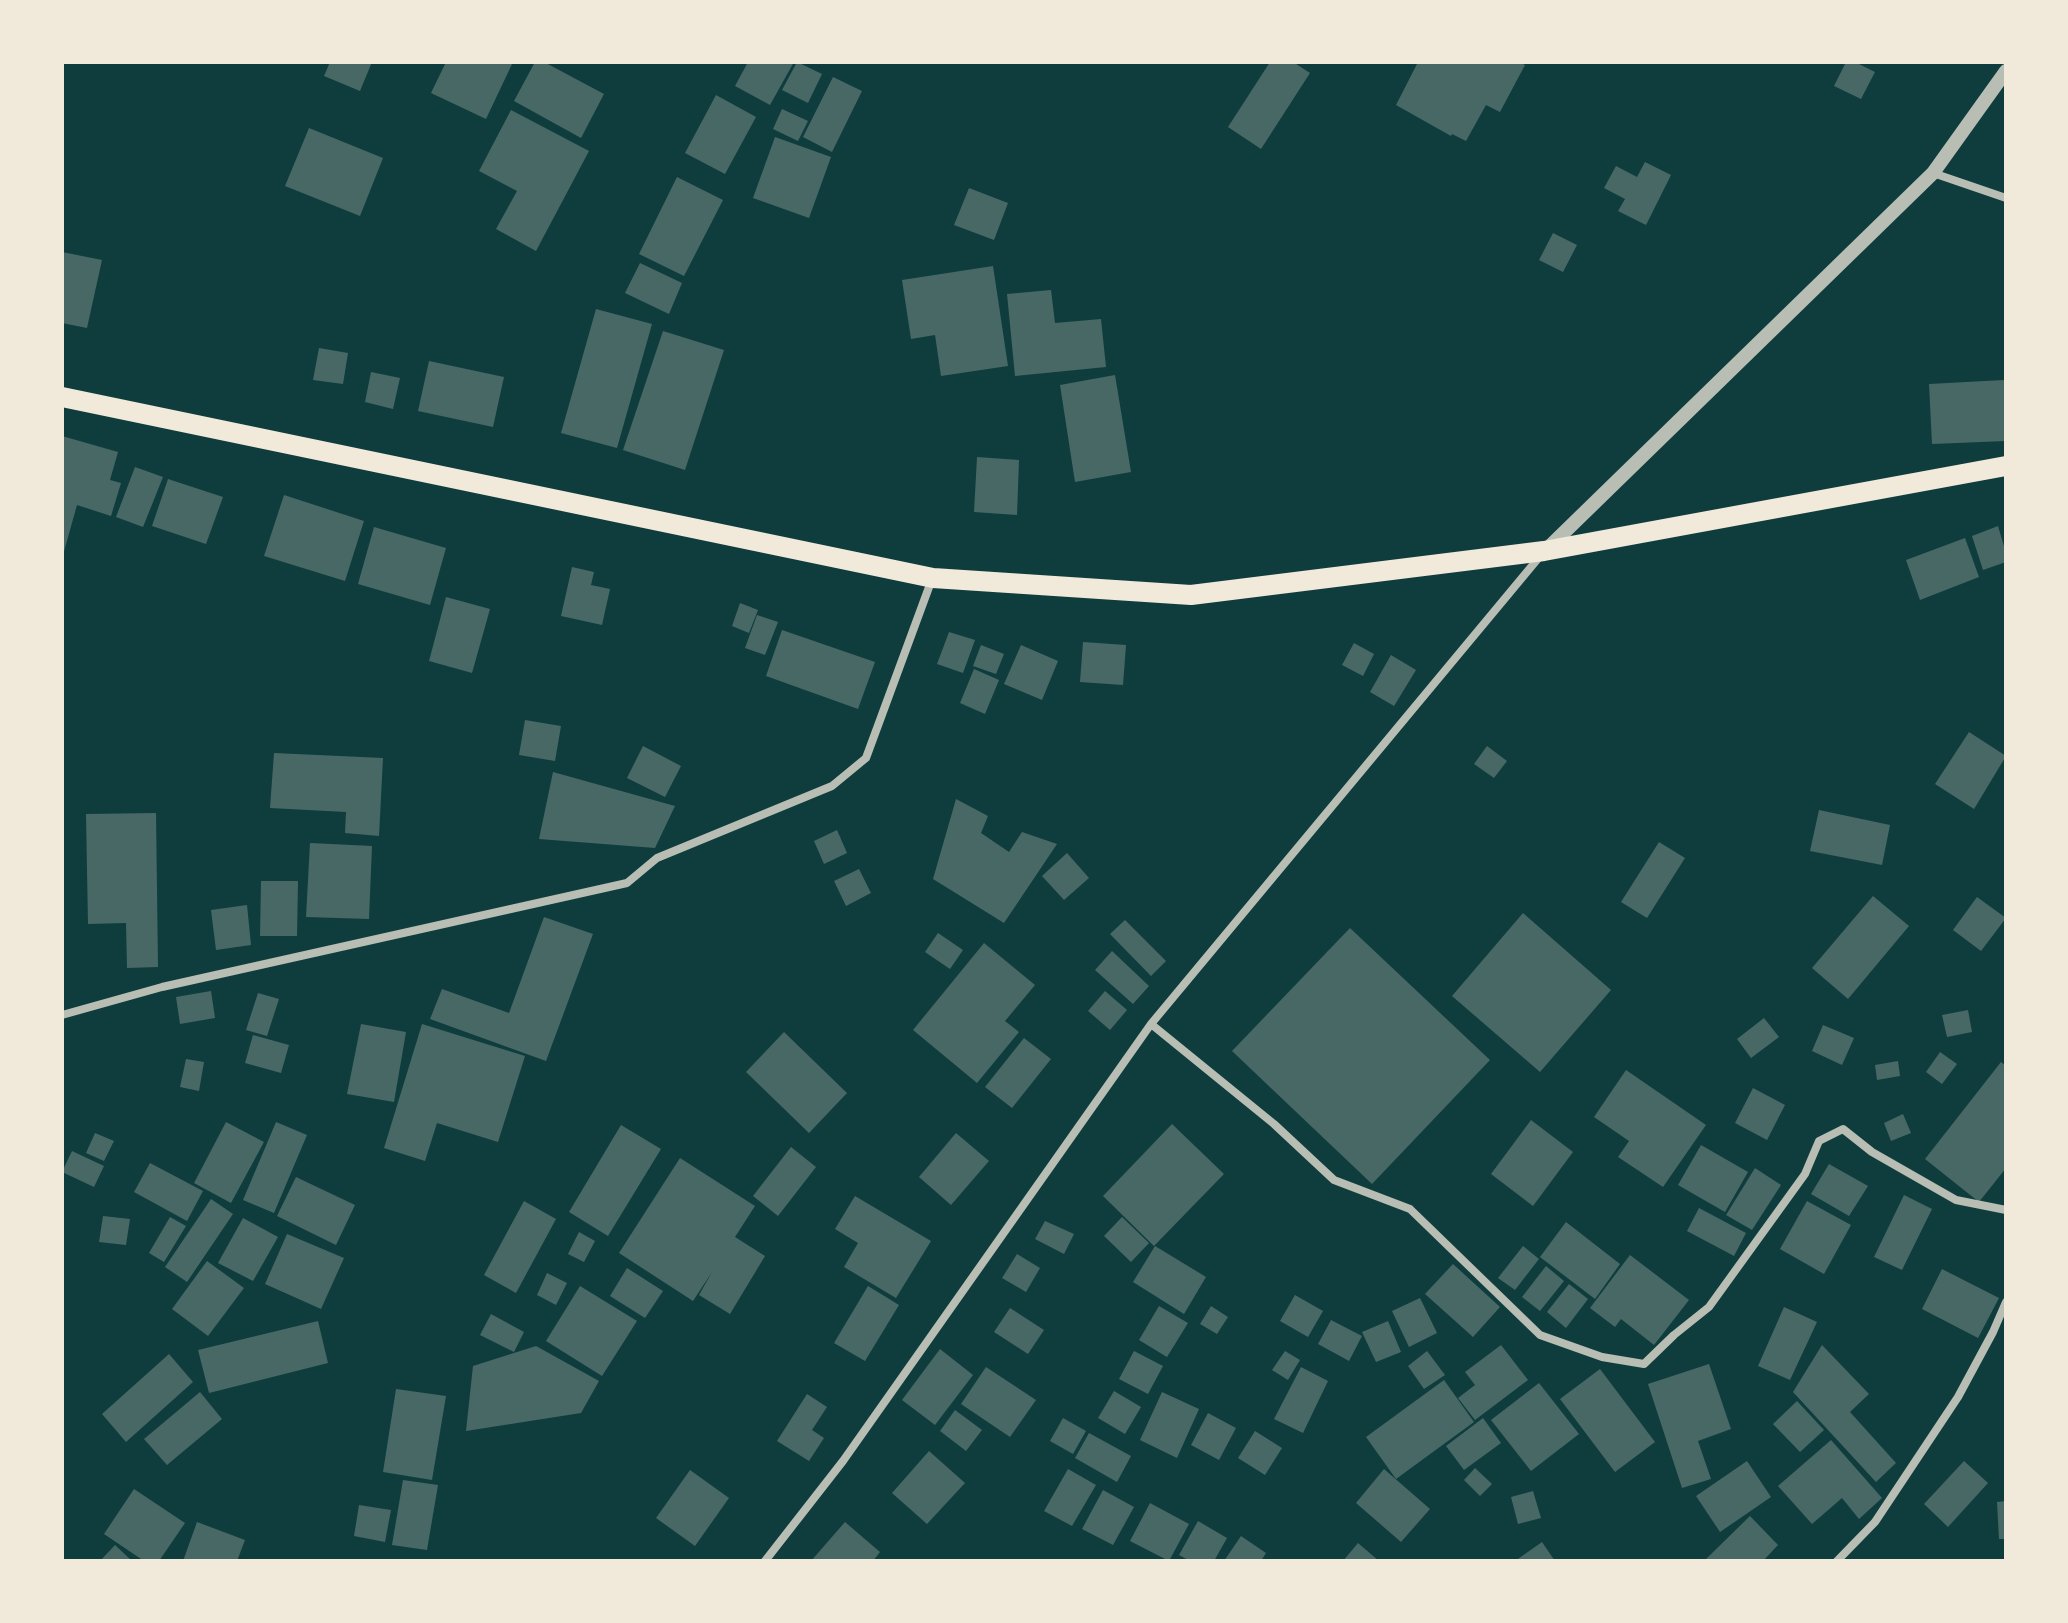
<!DOCTYPE html>
<html>
<head>
<meta charset="utf-8">
<style>
  body { margin:0 }
  #map { position:relative; width:2068px; height:1623px; overflow:hidden; background:#0f3d3e; font-family:Raleway,sans-serif }
  canvas { display:block }
  .frame { position:absolute; inset:0; border:64px solid #f1e9da; pointer-events:none }
</style>
</head>
<body>
<div id="map">
<canvas width="2068" height="1623"></canvas>
<div class="frame"></div>
</div>
<script>
const c = document.querySelector('canvas').getContext('2d');
c.lineJoin = 'round';
function fillPath(path, color) { c.fillStyle = color; c.fill(path, 'evenodd'); }
function stroke(path, color, width, dash) { c.strokeStyle = color; c.lineWidth = width; c.lineCap = dash ? 'butt' : 'round'; c.setLineDash(dash || []); c.stroke(path); }
const building = new Path2D(`
  M330,62H372L360,91L324,76Z
  M446,62H513L486,119L431,93Z
  M535,62H544L604,94L581,138L514,101Z
  M748,62H794L770,105L735,86Z
  M797,62L822,74L808,103L782,90Z
  M1270,62H1293L1310,73L1261,149L1228,127Z
  M1418,62H1519L1525,65L1500,112L1486,105L1466,141L1452,134L1451,136L1396,105Z
  M1846,62H1855L1875,72L1861,99L1834,86Z
  M833,77L862,91L832,152L803,137Z
  M716,95L756,117L725,174L685,153Z
  M782,109L808,121L798,141L773,129Z
  M511,110L589,151L536,251L496,229L517,191L479,171Z
  M309,128L383,158L360,216L285,186Z
  M775,137L831,157L809,218L753,198Z
  M1645,162L1671,175L1646,225L1618,211L1625,199L1604,188L1616,166L1637,177Z
  M677,177L723,200L684,276L639,254Z
  M969,188L1008,203L994,240L954,225Z
  M1553,233L1577,245L1563,272L1539,260Z
  M62,252L102,260L87,328L62,323Z
  M640,263L682,283L669,314L625,293Z
  M993,266L1008,366L941,376L935,335L911,339L902,280Z
  M1051,290L1055,323L1101,319L1106,367L1015,376L1007,294Z
  M596,309L652,324L617,448L561,433Z
  M663,331L724,350L685,470L623,450Z
  M319,348L348,353L343,384L313,380Z
  M429,361L504,377L493,427L418,411Z
  M371,372L400,378L393,409L365,402Z
  M1115,375L1131,472L1075,482L1060,385Z
  M2004,380L2006,441L1932,444L1929,384Z
  M62,436L118,452L110,480L121,483L111,516L77,505L63,555Z
  M977,457L1019,460L1017,515L974,512Z
  M135,467L163,477L143,527L116,517Z
  M168,479L223,497L206,544L152,526Z
  M284,495L364,521L345,581L264,556Z
  M1998,526L2006,553V562L1983,570L1972,536Z
  M374,527L446,548L430,605L358,584Z
  M1965,538L1979,577L1920,600L1906,560Z
  M572,567L594,572L591,585L610,589L602,625L561,616Z
  M446,597L490,609L472,673L429,661Z
  M740,603L758,610L749,633L732,626Z
  M757,615L778,622L765,655L745,648Z
  M782,630L875,662L858,709L766,676Z
  M949,632L975,640L963,673L937,664Z
  M1083,642L1126,645L1123,685L1080,682Z
  M1354,643L1374,654L1363,676L1342,665Z
  M981,645L1004,654L996,674L973,666Z
  M1021,645L1058,661L1042,700L1004,684Z
  M1391,655L1416,670L1394,706L1370,692Z
  M974,669L999,680L985,714L960,703Z
  M525,720L561,726L555,761L519,755Z
  M1969,732L2006,756L1974,809L1935,784Z
  M643,746L681,766L665,797L627,778Z
  M1487,746L1507,761L1494,778L1474,764Z
  M274,753L383,758L379,836L345,833L346,812L270,808Z
  M553,772L675,806L655,848L539,839Z
  M956,799L988,816L981,833L1009,852L1022,832L1057,844L1004,923L933,879Z
  M1819,810L1890,825L1882,865L1810,851Z
  M156,813L158,967L127,968L126,923L88,924L86,814Z
  M837,830L847,853L824,864L814,841Z
  M1659,842L1685,858L1647,918L1621,902Z
  M310,843L372,846L369,919L306,917Z
  M1067,853L1089,878L1064,900L1042,876Z
  M859,869L871,893L846,906L834,881Z
  M261,881H298L297,936H260Z
  M1873,896L1909,926L1848,999L1812,968Z
  M1977,897L2006,918L1981,951L1953,930Z
  M247,905L251,945L216,950L211,910Z
  M1523,913L1611,990L1540,1072L1452,996Z
  M544,917L593,934L546,1061L430,1019L442,989L509,1013Z
  M1125,920L1166,961L1151,976L1110,934Z
  M1350,928L1490,1060L1372,1184L1232,1051Z
  M938,933L963,950L950,969L925,952Z
  M984,943L1035,985L1005,1021L1019,1032L977,1083L913,1030Z
  M1112,951L1149,986L1133,1004L1095,970Z
  M211,991L215,1018L180,1024L176,997Z
  M1105,991L1127,1010L1110,1030L1088,1011Z
  M258,993L279,999L267,1036L246,1030Z
  M1968,1010L1972,1032L1947,1037L1942,1015Z
  M1764,1018L1779,1037L1751,1058L1737,1039Z
  M361,1024L406,1032L394,1102L347,1094Z
  M422,1024L525,1056L498,1142L437,1123L425,1161L384,1148Z
  M1823,1025L1854,1038L1842,1065L1812,1051Z
  M784,1032L847,1093L809,1133L746,1072Z
  M253,1035L289,1045L281,1073L245,1063Z
  M1024,1038L1051,1059L1012,1108L985,1087Z
  M1940,1052L1957,1064L1942,1084L1926,1072Z
  M186,1059L204,1062L199,1091L180,1087Z
  M1898,1061L1900,1076L1877,1080L1875,1065Z
  M2001,1062L2006,1066V1168L1979,1202L1925,1159Z
  M1626,1070L1706,1125L1663,1187L1618,1157L1629,1141L1594,1117Z
  M1753,1088L1785,1105L1767,1140L1735,1123Z
  M1903,1114L1911,1133L1891,1141L1884,1123Z
  M1531,1120L1573,1152L1533,1206L1491,1174Z
  M226,1122L264,1142L231,1203L194,1183Z
  M276,1122L307,1135L274,1213L243,1200Z
  M1172,1124L1224,1174L1154,1246L1103,1196Z
  M621,1125L661,1149L608,1236L569,1212Z
  M95,1133L114,1141L104,1161L86,1153Z
  M956,1133L989,1161L951,1205L919,1177Z
  M1701,1145L1748,1172L1725,1212L1678,1185Z
  M791,1147L816,1167L778,1216L753,1196Z
  M72,1151L104,1166L94,1187L62,1172Z
  M680,1158L755,1206L735,1237L765,1256L730,1314L699,1295L712,1272L693,1301L619,1253Z
  M150,1163L203,1191L187,1221L134,1192Z
  M1829,1164L1868,1186L1849,1216L1811,1194Z
  M1755,1168L1781,1185L1752,1230L1726,1215Z
  M296,1177L355,1205L336,1245L277,1216Z
  M1904,1195L1932,1209L1902,1270L1874,1257Z
  M855,1196L931,1241L896,1298L844,1267L858,1243L835,1229Z
  M211,1199L233,1214L187,1282L165,1267Z
  M524,1201L556,1219L516,1293L484,1275Z
  M1807,1201L1851,1225L1824,1274L1780,1249Z
  M1699,1208L1746,1233L1734,1256L1687,1231Z
  M103,1216L130,1219L126,1245L99,1242Z
  M170,1217L186,1226L164,1262L149,1253Z
  M1122,1217L1149,1243L1131,1262L1104,1236Z
  M243,1218L278,1237L253,1281L218,1263Z
  M1045,1221L1074,1234L1064,1254L1035,1239Z
  M1566,1222L1620,1264L1595,1299L1540,1257Z
  M579,1232L595,1241L584,1262L568,1254Z
  M287,1234L344,1258L321,1309L265,1284Z
  M1155,1246L1206,1277L1184,1314L1133,1282Z
  M1523,1246L1539,1259L1515,1290L1498,1278Z
  M1017,1254L1040,1268L1026,1292L1002,1278Z
  M1630,1255L1689,1300L1654,1345L1621,1319L1615,1327L1590,1308Z
  M207,1261L244,1288L208,1336L172,1309Z
  M1453,1264L1500,1307L1473,1337L1425,1294Z
  M1546,1266L1564,1281L1540,1311L1522,1297Z
  M627,1268L663,1291L645,1318L610,1296Z
  M1942,1269L1999,1298L1978,1338L1922,1309Z
  M547,1273L567,1283L556,1305L537,1295Z
  M1569,1284L1588,1299L1566,1328L1547,1312Z
  M580,1286L637,1321L602,1376L546,1341Z
  M868,1286L899,1305L865,1361L834,1343Z
  M1295,1295L1323,1311L1308,1337L1280,1321Z
  M1420,1298L1437,1333L1409,1347L1392,1311Z
  M1159,1306L1188,1323L1167,1357L1139,1340Z
  M1211,1306L1228,1317L1217,1334L1200,1324Z
  M1784,1307L1817,1322L1790,1380L1758,1366Z
  M1010,1308L1044,1330L1028,1354L994,1332Z
  M491,1314L524,1332L514,1352L480,1335Z
  M1331,1320L1362,1336L1349,1361L1318,1344Z
  M318,1321L328,1363L209,1393L198,1350Z
  M1388,1321L1401,1352L1376,1362L1362,1332Z
  M1501,1345L1528,1380L1475,1420L1458,1398L1475,1385L1465,1372Z
  M1822,1345L1869,1394L1850,1412L1896,1463L1876,1482L1793,1392Z
  M536,1346L599,1381L581,1413L466,1431L473,1366Z
  M940,1349L973,1375L935,1425L902,1400Z
  M1134,1351L1163,1366L1148,1394L1119,1379Z
  M1285,1351L1300,1360L1288,1380L1272,1370Z
  M1427,1351L1445,1375L1424,1389L1408,1366Z
  M169,1354L193,1382L126,1442L102,1414Z
  M1709,1364L1731,1429L1698,1441L1711,1479L1682,1488L1648,1384Z
  M986,1367L1036,1400L1010,1437L961,1404Z
  M1301,1367L1328,1381L1303,1433L1274,1419Z
  M1600,1369L1655,1442L1615,1472L1560,1399Z
  M1444,1380L1474,1422L1396,1479L1366,1437Z
  M1539,1383L1579,1434L1531,1471L1491,1420Z
  M396,1389L446,1396L432,1480L383,1472Z
  M1114,1391L1141,1407L1125,1434L1098,1418Z
  M200,1392L222,1419L167,1465L144,1439Z
  M1162,1392L1199,1409L1177,1458L1140,1440Z
  M807,1394L827,1407L812,1430L824,1438L809,1461L777,1441Z
  M1797,1401L1824,1430L1800,1452L1773,1424Z
  M955,1410L982,1430L966,1451L940,1431Z
  M1208,1413L1236,1428L1219,1460L1191,1445Z
  M1063,1418L1086,1431L1073,1454L1050,1441Z
  M1483,1418L1501,1443L1464,1470L1446,1446Z
  M1255,1431L1282,1448L1265,1475L1238,1458Z
  M1089,1433L1131,1456L1117,1482L1075,1458Z
  M1831,1440L1882,1498L1859,1519L1842,1498L1812,1524L1778,1486Z
  M929,1451L965,1483L927,1524L892,1493Z
  M1747,1461L1771,1497L1720,1532L1696,1496Z
  M1964,1461L1988,1483L1948,1527L1924,1504Z
  M1475,1468L1492,1484L1480,1496L1464,1480Z
  M1068,1469L1096,1485L1072,1526L1044,1511Z
  M1384,1469L1430,1509L1401,1542L1356,1503Z
  M690,1470L729,1498L695,1546L656,1518Z
  M403,1480L438,1485L427,1550L392,1545Z
  M134,1489L185,1523L159,1561H144L104,1534Z
  M1103,1490L1134,1507L1113,1545L1082,1529Z
  M1533,1491L1541,1518L1518,1524L1511,1497Z
  M2006,1501V1539H1999L1997,1502Z
  M1150,1503L1189,1524L1169,1561L1130,1541Z
  M359,1505L391,1510L385,1542L354,1536Z
  M1750,1516L1778,1545L1763,1561H1704Z
  M1198,1521L1227,1538L1214,1561H1190L1179,1555Z
  M197,1522L245,1540L237,1561H183Z
  M845,1522L880,1552L873,1561H811Z
  M1241,1536L1266,1553L1261,1561H1224Z
  M1542,1542L1555,1561H1515Z
  M1358,1543L1379,1561H1343Z
  M115,1545L132,1561H100Z`);
const minor = new Path2D(`
  M1933,173L2006,198
  M62,1015L162,987L627,883L657,858L832,786L866,758L932,579
  M1151,1024L1274,1124L1334,1180L1410,1209L1540,1335L1602,1357L1644,1364L1674,1335L1709,1307L1805,1174L1819,1141L1843,1129L1872,1152L1956,1200L2006,1210
  M765,1561L843,1461L1151,1024L1541,555
  M1837,1561L1875,1522L1958,1397L1993,1332L2006,1302`);
const tertiary = new Path2D(`
  M1545,551L1933,173L2006,71`);
const primary = new Path2D(`
  M62,397L933,578L1191,595L1544,551L2006,466`);
fillPath(building, '#486865');
stroke(minor, '#b8beb3', 8);
stroke(tertiary, '#b8beb3', 14);
stroke(primary, '#f1e9da', 20);
</script>
</body>
</html>
